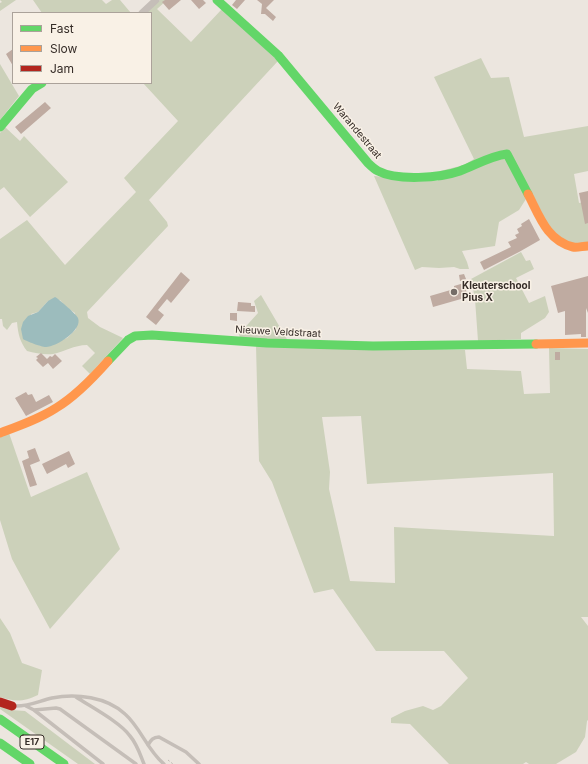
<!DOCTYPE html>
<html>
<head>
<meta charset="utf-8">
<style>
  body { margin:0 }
  #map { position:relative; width:588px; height:764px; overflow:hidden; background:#ece6df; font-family:Inter,sans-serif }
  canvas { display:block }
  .legend { position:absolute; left:12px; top:12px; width:140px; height:72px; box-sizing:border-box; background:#f9f1e6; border:1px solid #aba29a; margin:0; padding:5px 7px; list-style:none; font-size:12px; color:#352c27 }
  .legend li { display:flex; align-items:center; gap:8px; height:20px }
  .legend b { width:20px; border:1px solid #aba29a }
</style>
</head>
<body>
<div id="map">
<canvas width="588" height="764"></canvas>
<ul class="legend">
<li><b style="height:5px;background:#63d668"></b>Fast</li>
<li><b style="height:5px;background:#ff974d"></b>Slow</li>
<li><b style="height:5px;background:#b3261e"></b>Jam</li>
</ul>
</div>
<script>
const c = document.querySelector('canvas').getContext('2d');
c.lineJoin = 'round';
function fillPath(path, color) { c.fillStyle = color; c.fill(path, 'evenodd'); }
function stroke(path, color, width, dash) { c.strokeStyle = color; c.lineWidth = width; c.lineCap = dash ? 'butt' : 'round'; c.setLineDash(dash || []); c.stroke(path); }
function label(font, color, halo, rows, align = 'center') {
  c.font = font + ' Inter,sans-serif'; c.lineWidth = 3; c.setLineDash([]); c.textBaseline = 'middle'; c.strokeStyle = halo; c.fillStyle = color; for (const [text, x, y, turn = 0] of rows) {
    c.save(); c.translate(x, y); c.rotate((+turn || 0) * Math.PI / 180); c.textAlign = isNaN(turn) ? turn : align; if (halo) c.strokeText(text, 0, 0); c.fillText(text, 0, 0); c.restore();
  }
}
const green = new Path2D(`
  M0,0H16L0,11V3L2,2Z
  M33,0H102L106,4L112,0H120L131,13H42Z
  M160,0H167L157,9L191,42L222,9L278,61L149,200L167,222L168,226L87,312L88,318L100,327L123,338L90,374L82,366L95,353L87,345C74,345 64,352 53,354C44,355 35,353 27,351C20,342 18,334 17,322L12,323L7,330L3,326L2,319H0V239L27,220L65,265L136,192L124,178L178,121L143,83H151V13H146ZM60,300L66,307L75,313L76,329L67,338L41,346L37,344L31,314L38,312L48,301Z
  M481,58L491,78L509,77L524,137L588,126V171L574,174L579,203L588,201V242L575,244L561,239L526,199L519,210L499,222L495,246L462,251L467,262L469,269H460L454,267L439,268L422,267L415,270L374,176L413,180L438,181L440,171L464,165L474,159L434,77Z
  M0,64L19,96L0,120Z
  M5,127L20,141L24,136L68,182L30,217L4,187L0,190V133Z
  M521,252L526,261L530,260L534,269L516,278L529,303L545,296L549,312L545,318L521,333V339L478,341L475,299L471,279Z
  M261,295L288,341L240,338L239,334L258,313L254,301Z
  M256,346L465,350L467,369L521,371L524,394L550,393L549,348L588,349V617H581L588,626V720L587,721L585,737L576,752L556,764H529L526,762L523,764H449L410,724L391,723V718L405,711L423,706L433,710L441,706L468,678L444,651H376L333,589L314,593L272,482L259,461ZM361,416L367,484L553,473L554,536L394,527L395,583L350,581L329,489L330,472L322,417Z
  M9,433L31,497L87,472L120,549L50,629L12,559L0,520V437Z
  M0,618L10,633L22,663L42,670L38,695C23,702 15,702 0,697Z
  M0,705L11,710L25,711L95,764H78L0,709Z`);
const water = new Path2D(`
  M55,297C59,299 77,315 78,318C83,330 56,347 46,347C41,347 26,341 23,339L21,329L23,322L28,316L38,312L48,301Z`);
const building = new Path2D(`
  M165,0H181L169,10L162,2Z
  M191,0H203L206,3L199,9Z
  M236,0H245L237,9L232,5Z
  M257,0H274L266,8L276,17L273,21L265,14H261L262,4Z
  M13,49V66L6,54Z
  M45,102L51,108L21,134L15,127Z
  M588,191V223L585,224L579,193Z
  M529,219L540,240L519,252L484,270L480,262L511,247L508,242L517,238L515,235L519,233L517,229L522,226L521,224Z
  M181,272L190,280L171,303L167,299L158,310L164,315L156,325L146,317Z
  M464,274L466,279L460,281L459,275Z
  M588,276V313L586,308V337H581V334L565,335V311L558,313L551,286Z
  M464,283L468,297L433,307L430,296L454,289V286Z
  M238,302L251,303V306H255V312L237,311Z
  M230,313H237V321L230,320Z
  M555,352H560V360H555Z
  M41,353L47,359L50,356L52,357L55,354L62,361L53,369L48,363L43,367L36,360L38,358L36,357Z
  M26,392L28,395L32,394L36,402L49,395L53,402L26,416L15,398Z
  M35,448L40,461L30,465L37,485L30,487L22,461L29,458L27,451Z
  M69,451L75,464L68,468L66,464L47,474L42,464Z`);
const path = new Path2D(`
  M168,760L173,764`);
const lane = new Path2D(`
  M76,697C91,707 120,722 130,736C137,744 140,754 144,764
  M14,706C28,707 39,701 52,698C76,693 107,697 125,714C141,728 147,750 164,764
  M26,706L34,710L56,708L60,709L136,764
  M34,710L103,764
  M148,745C151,740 153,737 159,737L186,752L199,764`);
const street = new Path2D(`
  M142,13L156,0`);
const fast = new Path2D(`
  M217,0L278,55L368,163C371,166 374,169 378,171C397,181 440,178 460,171C476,165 490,156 507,154L528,194
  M0,127L32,89L42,83
  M108,361L128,340L135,336L152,335L267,343L373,346L536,344
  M0,719L64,764
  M0,743L30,764`);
const slow = new Path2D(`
  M528,194C539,215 547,241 573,247C577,248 583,246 588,246
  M536,344L588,343
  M0,433C19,426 39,419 56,408C76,396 93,378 108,361`);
const jam = new Path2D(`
  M0,702L12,706`);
const markers = [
  [454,292,4,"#756d67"]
];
const shields = [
  [32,742,24]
];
const shieldNames = [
  ["E17",32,742]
];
const streetNames = [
  ["Warandestraat",357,131,50],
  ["Nieuwe Veldstraat",278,332,3]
];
const poiNames = [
  ["Kleuterschool",462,286],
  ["Pius X",462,298]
];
fillPath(green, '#ccd1ba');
fillPath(water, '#9cbcbd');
fillPath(building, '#bfaba1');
stroke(path, '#beb7b1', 1, [2, 2]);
stroke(lane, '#c5beb8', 3.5);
stroke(street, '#c5beb8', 7);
stroke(fast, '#63d668', 9);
stroke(slow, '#ff974d', 9);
stroke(jam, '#b3261e', 9);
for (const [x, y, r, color] of markers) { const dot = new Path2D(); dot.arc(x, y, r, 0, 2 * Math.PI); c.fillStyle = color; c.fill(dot); stroke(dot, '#f9f1e6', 1.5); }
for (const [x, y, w] of shields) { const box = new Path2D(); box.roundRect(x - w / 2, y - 7, w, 14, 3); c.fillStyle = '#f9f1e6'; c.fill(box); stroke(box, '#352c27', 1); }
label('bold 9px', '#352c27', null, shieldNames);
label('10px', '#352c27', '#f9f1e6', streetNames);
label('bold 10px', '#352c27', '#f9f1e6', poiNames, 'left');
</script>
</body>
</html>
